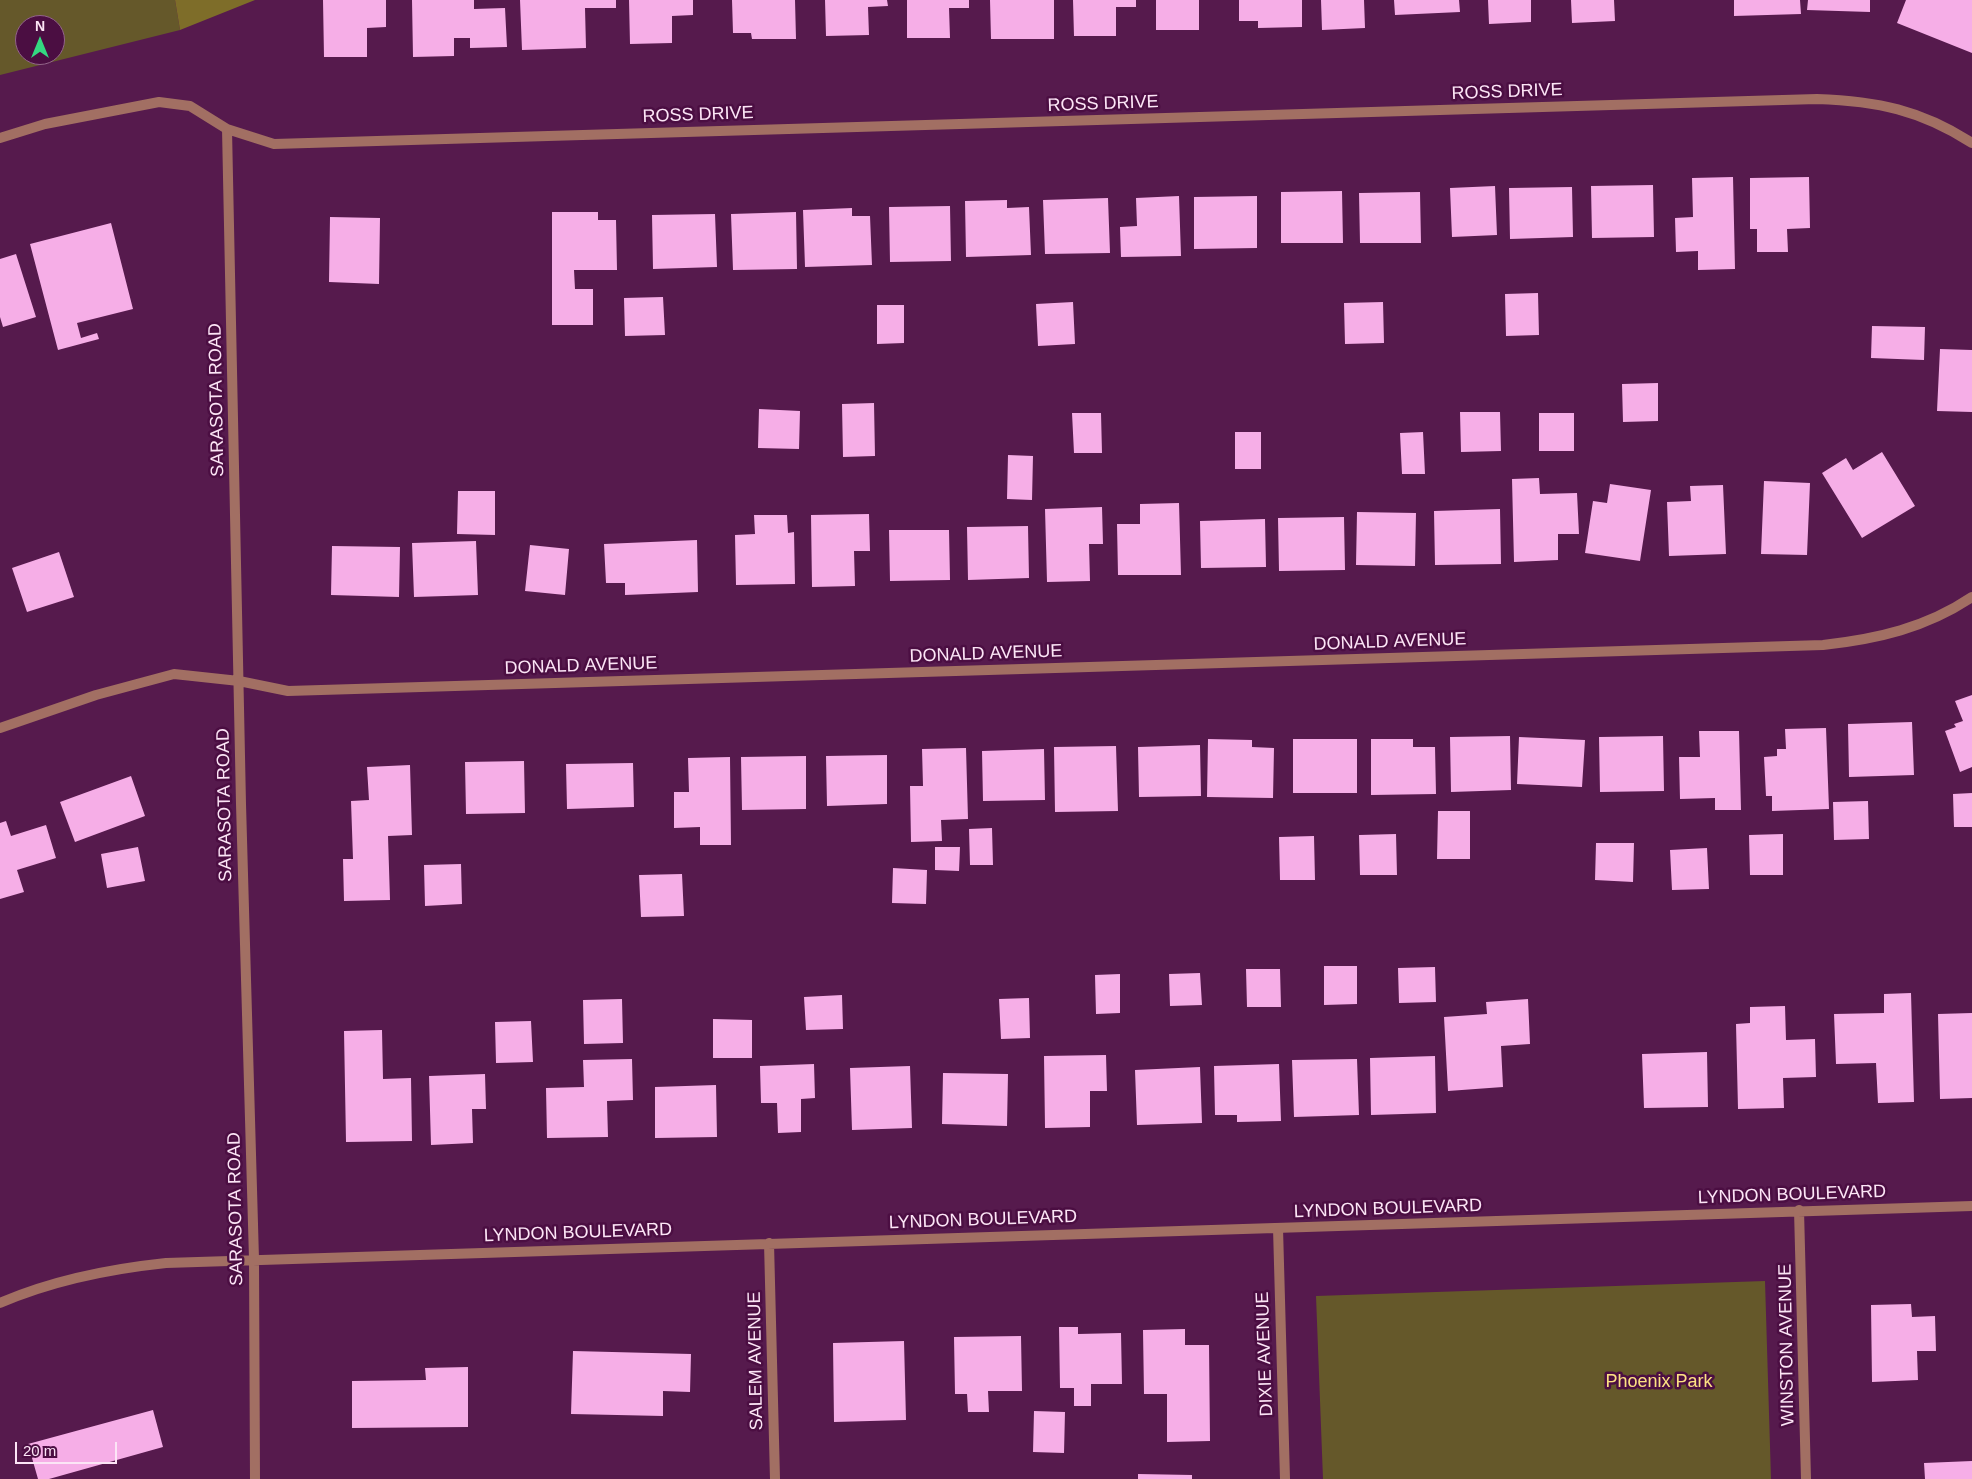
<!DOCTYPE html>
<html>
<head>
<meta charset="utf-8">
<style>
  body { margin:0 }
  #map { position:relative; width:1972px; height:1479px; overflow:hidden; background:#561a4d; font-family:Helvetica,sans-serif }
  canvas { display:block }
  .north { position:absolute; left:15px; top:15px; width:50px; height:50px; box-sizing:border-box; background:#4b0e42; border:1px solid #92648a; border-radius:50%; rotate:0deg; font-size:14px; font-weight:700; line-height:20px; text-align:center; color:#fce5f6 }
  .north::after { content:''; display:block; margin:auto; width:18px; height:22px; background:#34d881; clip-path:polygon(50% 0,100% 100%,50% 72%,0 100%) }
  .scale { position:absolute; left:15px; top:1442px; width:102px; height:22px; box-sizing:border-box; border:2px solid #fce5f6; border-top:0; padding-left:6px; font-size:15px; line-height:18px; white-space:nowrap; color:#fce5f6; -webkit-text-stroke:4px #4b0e42; paint-order:stroke }
</style>
</head>
<body>
<div id="map">
<canvas width="1972" height="1479"></canvas>
<div class="north">N</div>
<div class="scale">20 m</div>
</div>
<script>
const c = document.querySelector('canvas').getContext('2d');
c.lineJoin = 'round';
function fillPath(path, color) { c.fillStyle = color; c.fill(path, 'evenodd'); }
function stroke(path, color, width, dash) { c.strokeStyle = color; c.lineWidth = width; c.lineCap = dash ? 'butt' : 'round'; c.setLineDash(dash || []); c.stroke(path); }
function label(font, color, halo, rows, align = 'center') {
  c.font = font + ' Helvetica,sans-serif'; c.lineWidth = 5; c.setLineDash([]); c.textBaseline = 'middle'; c.strokeStyle = halo; c.fillStyle = color; for (const [text, x, y, turn = 0] of rows) {
    c.save(); c.translate(x, y); c.rotate((+turn || 0) * Math.PI / 180); c.textAlign = isNaN(turn) ? turn : align; if (halo) c.strokeText(text, 0, 0); c.fillText(text, 0, 0); c.restore();
  }
}
const green = new Path2D(`
  M0,0H175L180,30L0,75ZM25,25H55V55H25Z
  M1765,1281L1771,1479H1323L1316,1296Z`);
const forest = new Path2D(`
  M175,0H255L180,30Z`);
const building = new Path2D(`
  M323,0H386V27L367,28V57H324Z
  M412,0H474V9L505,8L507,47L470,48V38H454V56L413,57Z
  M520,0H616V8H585L586,48L522,50Z
  M629,0H693V15L672,16V43L630,44Z
  M732,0H795L796,39H752L751,33H733Z
  M825,0H887L888,6L868,7L869,35L826,36Z
  M907,0H969V8H949L950,38H907Z
  M990,0H1054V39H991Z
  M1073,0H1136V7H1116V36H1074Z
  M1156,0H1199V30H1156Z
  M1239,0H1302V27L1258,28V21H1239Z
  M1321,0H1364L1365,28L1322,30Z
  M1394,0H1459L1460,12L1395,15Z
  M1488,0H1531V22L1489,24Z
  M1571,0H1614L1615,21L1572,23Z
  M1734,0H1800L1801,14L1734,16Z
  M1808,0H1870V12L1807,10Z
  M1906,0H1972V53L1897,23Z
  M1733,177L1735,269L1698,270V251L1676,252L1675,218L1693,217L1692,178Z
  M1809,177L1810,228L1787,229L1788,252H1757V229H1750V178Z
  M1653,185L1654,237L1592,238L1591,186Z
  M1495,186L1497,235L1452,237L1450,188Z
  M1572,187L1573,237L1510,239L1509,188Z
  M1342,191L1343,243H1281V192Z
  M1420,192L1421,243H1360L1359,193Z
  M1179,196L1181,256L1121,257L1120,227L1137,226L1136,198Z
  M1257,196V248L1194,249V197Z
  M1108,198L1110,253L1045,254L1043,200Z
  M1007,200V208L1029,207L1031,255L966,257L965,201Z
  M950,206L951,261L890,262L889,207Z
  M852,208V216H870L872,265L805,267L803,210Z
  M552,212H598V220H616L617,270H574L575,289H593V325H552Z
  M796,212L797,269L733,270L731,214Z
  M715,214L717,267L653,269L652,215Z
  M330,217L380,218L379,284L329,282Z
  M111,223L133,309L77,323L81,338L97,333L99,339L58,350L30,244Z
  M16,254L36,317L3,327L0,317V259Z
  M1538,293L1539,335L1506,336L1505,294Z
  M663,297L665,335L625,336L624,298Z
  M1073,302L1075,344L1038,346L1036,304Z
  M1383,302L1384,343L1345,344L1344,303Z
  M877,305H904V343L877,344Z
  M1872,326L1925,327L1924,360L1871,358Z
  M1940,349L1972,350V412L1937,411Z
  M1658,383V421L1623,422L1622,384Z
  M874,403L875,456L843,457L842,404Z
  M759,409L800,411L799,449L758,448Z
  M1460,412H1500L1501,451L1461,452Z
  M1072,413H1101L1102,453H1074Z
  M1539,413H1574V451H1539Z
  M1235,432H1261V469H1235Z
  M1423,432L1425,474H1402L1400,433Z
  M1882,452L1915,506L1862,538L1822,473L1846,458L1853,470Z
  M1008,455L1033,456L1032,500L1007,499Z
  M1539,478L1540,494L1577,493L1579,534H1558V560L1514,562L1512,479Z
  M1764,481L1810,483L1807,555L1761,554Z
  M1610,484L1651,490L1640,561L1585,553L1593,501L1607,503Z
  M1723,485L1726,554L1669,556L1667,502L1691,501L1690,486Z
  M458,491H495V535L457,534Z
  M1179,503L1181,575H1118L1117,524H1140V504Z
  M1102,507L1103,544H1089L1090,581L1047,582L1045,509Z
  M1500,509L1501,564L1435,565L1434,511Z
  M1357,512L1416,513L1415,566L1356,565Z
  M869,514L870,551H854L855,586L812,587L811,515Z
  M754,515H787L788,533L794,532L795,584L736,585L735,535L755,534Z
  M1344,517L1345,570L1279,571L1278,518Z
  M1265,519L1266,567L1201,568L1200,521Z
  M1028,526L1029,578L968,580L967,527Z
  M889,530H949L950,580L890,581Z
  M697,540L698,592L625,595V583H606L604,544Z
  M476,541L478,595L414,597L412,543Z
  M530,545L569,549L565,595L525,591Z
  M332,546L400,547L399,597L331,595Z
  M59,552L74,597L27,612L12,568Z
  M1972,695V767L1960,772L1945,731L1956,727L1954,724L1963,721L1955,701Z
  M1912,722L1914,775L1849,777L1848,724Z
  M1826,728L1829,809L1772,811V796H1766L1764,757L1777,756V749H1786L1785,729Z
  M1699,731H1739L1741,810H1715V798L1680,799L1679,757H1700Z
  M1510,736L1511,790L1451,792L1450,737Z
  M1663,736L1664,791L1600,792L1599,737Z
  M1519,737L1585,740L1582,787L1517,784Z
  M1208,739L1252,740V747L1274,748L1273,798L1207,797Z
  M1293,739H1357V793H1293Z
  M1371,739H1413V747H1435L1436,794L1371,795Z
  M1200,745L1201,796L1139,797L1138,747Z
  M1116,746L1118,811L1055,812L1054,747Z
  M966,748L968,819L941,820L942,841L911,842L910,786H923L922,749Z
  M1044,749L1045,800L983,801L982,751Z
  M887,755V804L827,806L826,756Z
  M806,756V809L742,810L741,757Z
  M730,757L731,845H700V827L674,828V792H689L688,758Z
  M524,761L525,813L466,814L465,762Z
  M633,763L634,807L567,809L566,764Z
  M410,765L412,835L388,836L390,900L344,901L343,859H353L351,801L369,800L367,767Z
  M131,776L145,816L75,842L60,802Z
  M1972,793V827H1954L1953,794Z
  M1868,801L1869,839L1834,840L1833,802Z
  M1438,811H1470V859H1437Z
  M6,821L11,836L46,825L56,858L17,870L24,892L0,899V823Z
  M992,828L993,865H970L969,829Z
  M1396,834L1397,875H1360L1359,835Z
  M1783,834V875H1750L1749,835Z
  M1314,836L1315,880H1280L1279,837Z
  M1596,843H1634L1633,882L1595,880Z
  M138,847L145,881L107,888L101,854Z
  M935,847H960L959,871L935,870Z
  M1707,848L1709,889L1672,890L1670,850Z
  M461,864L462,904L425,906L424,865Z
  M893,868L927,870L926,904L892,903Z
  M682,874L684,916L641,917L639,875Z
  M1324,966H1357V1004L1324,1005Z
  M1435,967L1436,1002L1399,1003L1398,968Z
  M1246,969H1280L1281,1007H1247Z
  M1200,973L1202,1005L1170,1006L1169,974Z
  M1120,974V1013L1096,1014L1095,975Z
  M1911,993L1914,1102L1878,1103L1876,1063L1836,1064L1834,1014L1884,1013V994Z
  M842,995L843,1029L806,1030L804,997Z
  M1029,998L1030,1038L1001,1039L999,999Z
  M622,999L623,1043L584,1044L583,1000Z
  M1528,999L1530,1044L1501,1046L1503,1087L1448,1091L1444,1017L1487,1014L1486,1002Z
  M1785,1006L1786,1040L1815,1039L1816,1077L1783,1078L1784,1108L1738,1109L1736,1024L1750,1023V1007Z
  M1972,1013V1098L1940,1099L1938,1014Z
  M713,1019L752,1020V1058H713Z
  M531,1021L533,1062L496,1063L495,1022Z
  M382,1030L383,1079L411,1078L412,1141L346,1142L344,1031Z
  M1707,1052L1708,1107L1644,1108L1642,1054Z
  M1106,1055L1107,1091H1090V1127L1045,1128L1044,1056Z
  M1435,1056L1436,1113L1371,1115L1370,1058Z
  M632,1059L633,1100L607,1101L608,1137L547,1138L546,1088L584,1087L583,1060Z
  M1357,1059L1359,1115L1294,1117L1292,1060Z
  M814,1064L815,1098L801,1099V1132L778,1133L777,1103H761L760,1066Z
  M1279,1064L1281,1121L1237,1122V1115H1215L1214,1066Z
  M910,1066L912,1128L852,1130L850,1068Z
  M1200,1067L1202,1123L1137,1125L1135,1070Z
  M943,1073L1008,1074L1007,1126L942,1124Z
  M485,1074L486,1109H472L473,1143L431,1145L429,1076Z
  M716,1085L717,1137L655,1138V1087Z
  M1911,1304L1912,1317L1935,1316L1936,1351H1917L1918,1380L1872,1382L1871,1305Z
  M1059,1327H1078V1334L1121,1333L1122,1384H1091V1406H1074V1388H1060Z
  M1185,1329V1345H1209L1210,1441L1167,1442V1394H1144L1143,1330Z
  M1021,1336L1022,1391H988L989,1412H968L967,1394H955L954,1337Z
  M904,1341L906,1420L834,1422L833,1343Z
  M573,1351L691,1354L690,1392L663,1391V1416L571,1414Z
  M468,1367V1427L352,1428V1381L426,1380L425,1368Z
  M153,1410L163,1447L49,1479H38L28,1444Z
  M1034,1411L1065,1412L1064,1453L1033,1452Z
  M1972,1461V1479H1925L1924,1463Z
  M1138,1474L1192,1475V1479H1138Z`);
const minor = new Path2D(`
  M227,129L241,804L254,1259L255,1479
  M0,138L45,124L159,102L190,106L227,129L274,144L1817,99C1877,101 1921,110 1972,143
  M0,728L96,695L174,674L239,681L288,691L1823,645C1877,639 1926,628 1972,597
  M1799,1210L1806,1479
  M1278,1228L1285,1479
  M769,1243L775,1479
  M0,1303C53,1280 109,1269 166,1263L1972,1206`);
const streetNames = [
  ["ROSS DRIVE",1507,92,-2],
  ["ROSS DRIVE",1103,104,-2],
  ["ROSS DRIVE",698,115,-2],
  ["SARASOTA ROAD",217,400,-91],
  ["DONALD AVENUE",1390,642,-2],
  ["DONALD AVENUE",986,654,-2],
  ["DONALD AVENUE",581,666,-2],
  ["SARASOTA ROAD",225,805,-91],
  ["LYNDON BOULEVARD",1792,1195,-2],
  ["SARASOTA ROAD",236,1209,-91],
  ["LYNDON BOULEVARD",1388,1209,-2],
  ["LYNDON BOULEVARD",983,1220,-2],
  ["LYNDON BOULEVARD",578,1233,-2],
  ["WINSTON AVENUE",1787,1345,-91],
  ["DIXIE AVENUE",1265,1354,-92],
  ["SALEM AVENUE",756,1361,-91]
];
const parkNames = [
  ["Phoenix Park",1659,1382]
];
fillPath(green, '#65582a');
fillPath(forest, '#7e6d29');
fillPath(building, '#f6aee7');
stroke(minor, '#a26f63', 10);
label('18px', '#fce5f6', '#4b0e42', streetNames);
label('18px', '#fce182', '#4b0e42', parkNames);
</script>
</body>
</html>
